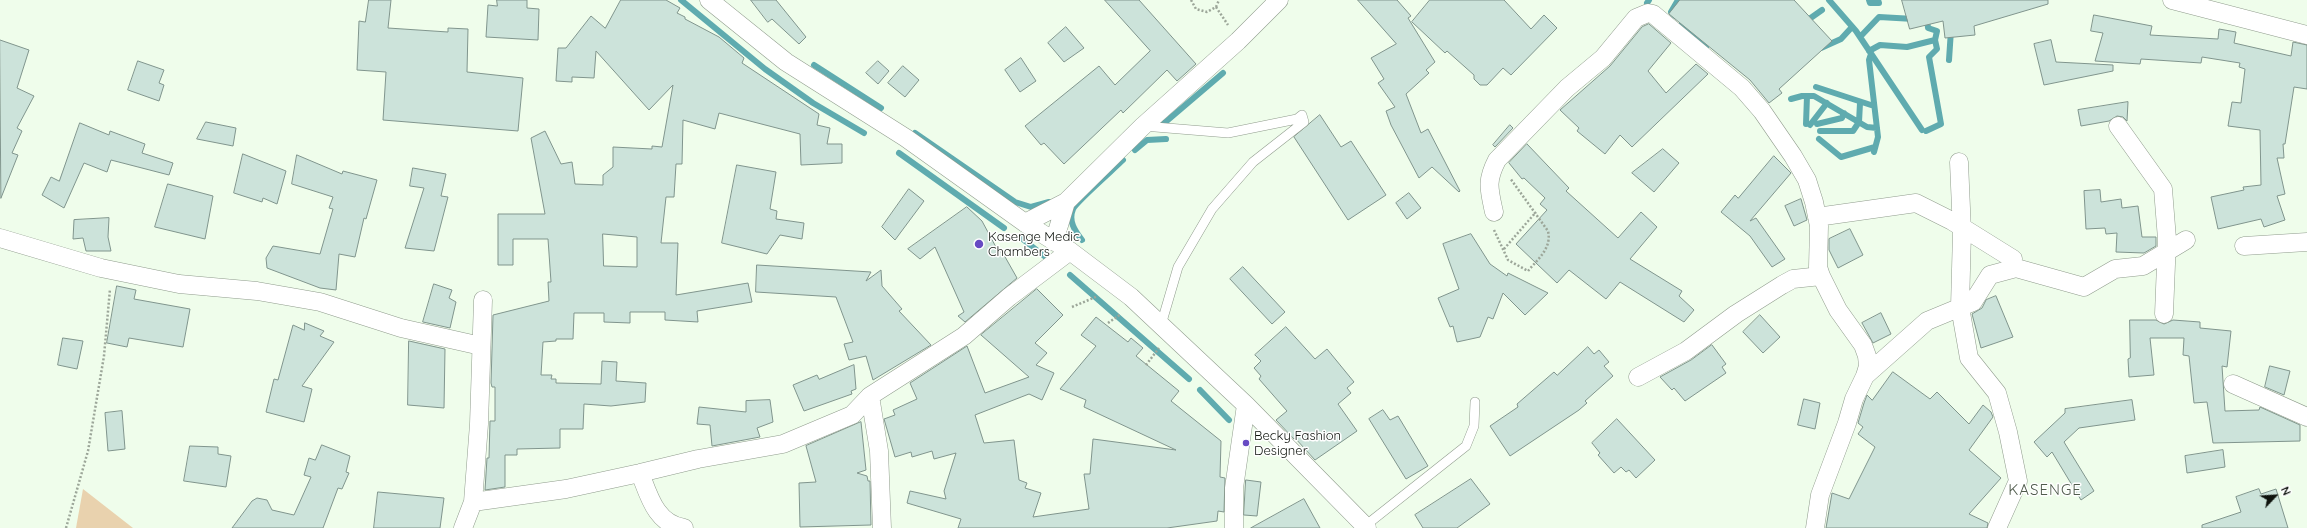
<!DOCTYPE html>
<html>
<head>
<meta charset="utf-8">
<style>
  body { margin:0 }
  #map { position:relative; width:2307px; height:528px; overflow:hidden; background:#effdeb; font-family:Quicksand,sans-serif }
  canvas { display:block }
  .north { position:absolute; left:2255px; top:476px; width:40px; height:40px; -webkit-text-stroke:3px #fff; paint-order:stroke; rotate:65deg; font-size:11px; font-weight:700; line-height:16px; text-align:center; color:#0e130d }
  .north::after { content:''; display:block; margin:auto; width:14px; height:18px; background:#0e130d; clip-path:polygon(50% 0,100% 100%,50% 72%,0 100%) }
</style>
</head>
<body>
<div id="map">
<canvas width="2307" height="528"></canvas>
<div class="north">N</div>
</div>
<script>
const c = document.querySelector('canvas').getContext('2d');
c.lineJoin = 'round';
function fillPath(path, color) { c.fillStyle = color; c.fill(path, 'evenodd'); }
function stroke(path, color, width, dash) { c.strokeStyle = color; c.lineWidth = width; c.lineCap = dash ? 'butt' : 'round'; c.setLineDash(dash || []); c.stroke(path); }
function label(font, color, halo, rows, align = 'center') {
  c.font = font + ' Quicksand,sans-serif'; c.lineWidth = 3; c.setLineDash([]); c.textBaseline = 'middle'; c.strokeStyle = halo; c.fillStyle = color; for (const [text, x, y, turn = 0] of rows) {
    c.save(); c.translate(x, y); c.rotate((+turn || 0) * Math.PI / 180); c.textAlign = isNaN(turn) ? turn : align; if (halo) c.strokeText(text, 0, 0); c.fillText(text, 0, 0); c.restore();
  }
}
const green = new Path2D(`
  M83,489L133,528H76Z`);
const stream = new Path2D(`
  M681,0L765,69L813,103L864,133
  M1829,0L1856,31L1922,130
  M1869,0L1870,3H1879L1878,0
  M1647,3L1649,0
  M1675,16L1671,12L1678,0
  M1927,18L1928,28L1937,31L1935,40
  M1805,22L1822,10
  M1682,24L1706,47
  M1860,37L1879,17L1914,19
  M1821,48L1841,39L1852,27
  M1869,51L1880,45L1907,47L1935,40L1937,49L1929,57L1941,124L1926,131
  M1871,54L1869,60L1878,137L1874,152
  M1949,60L1951,30
  M814,65L881,108
  M1816,87L1874,106
  M1791,99L1802,96H1814L1867,127L1877,128
  M1806,124L1807,96
  M1817,124L1842,118L1844,113
  M1162,125L1223,73
  M1810,125L1827,103
  M1820,131H1853L1859,122L1860,103
  M915,133L1015,202L1031,207L1049,202
  M1819,139L1841,157L1875,147
  M1135,150L1147,140L1166,139
  M899,153L1004,228
  M1020,237L1048,259
  M1082,240C1075,231 1068,221 1073,209C1076,202 1115,168 1123,160
  M1070,275L1189,379
  M1200,390L1229,420`);
const building = new Path2D(`
  M369,0H391L388,28L448,32V28L468,29L467,72L523,78L518,131L383,120L386,72L357,70L359,21L365,22Z
  M497,0H527V8L539,9L538,40L486,37L488,5L497,6Z
  M621,0H666L680,8L677,13L685,17V19L719,37L744,58L742,63L819,114L817,125L830,128L827,144H842V163L801,165L800,134L719,113L715,129L683,120L682,164H676L674,197H666L661,243H678L676,295L748,283L752,302L697,311L698,322L665,320V312H630V323L604,322V313H574L573,339H556V341L543,342L541,375H552L551,379H556V383L601,384L602,361L617,362L616,381L646,383L645,402L611,406L584,404L583,429H560V448L517,449V455H505V487L485,490L487,458H489L490,421H495V387H492L491,383L493,315L549,301L548,282H551L548,239H513V265H498V214H545L531,138L545,131L561,164L572,162L575,184L603,185V175L613,167V147L652,149V146L662,147L673,85L649,110L596,51L594,78L572,77V82L556,81L558,48H566L591,16L605,28ZM603,234L637,237V267L604,266Z
  M751,0H776L806,37L799,44L772,19L768,22Z
  M1105,0H1139L1196,64L1177,81L1167,70L1123,113L1121,110L1064,164L1044,143L1041,145L1025,126L1099,66L1115,85L1150,51Z
  M1358,0H1397L1411,16L1408,18L1435,62L1426,70L1429,73L1406,94L1421,133L1428,129L1460,191L1459,192L1432,167L1419,178L1391,125L1386,111L1395,107L1378,83L1384,79L1371,58L1396,44Z
  M1430,0H1504L1531,29L1544,15L1557,28L1511,75L1503,68L1487,85H1480L1474,79V75L1447,51L1445,53L1412,22Z
  M1680,0H1794L1832,41L1779,89L1782,93L1769,103L1750,80L1669,14Z
  M1902,0H2048V4L1974,26L1975,35L1945,38L1943,21L1910,29Z
  M2094,15L2152,26L2150,35L2218,39L2219,29L2236,32L2234,43L2291,56L2293,42L2307,45V89L2294,87L2285,144H2283L2284,158H2277L2285,194L2277,196L2285,220L2264,227L2261,219L2218,229L2211,197L2244,190L2243,187L2261,185L2260,130L2228,126L2232,102L2241,103L2245,69L2239,67L2240,63L2202,57L2201,63L2141,59L2140,64L2095,61L2103,33L2091,31Z
  M1649,24L1671,43L1648,71L1666,93L1696,64L1708,74L1632,147L1620,135L1605,154L1577,131L1579,128L1560,110L1610,66L1642,27Z
  M1066,27L1084,48L1064,62L1048,43Z
  M0,40L29,50L17,88L34,96L17,128L22,131L12,153L18,155L1,198Z
  M2051,40L2056,62L2113,65V71L2044,85L2034,44Z
  M1021,58L1036,81L1020,92L1005,70Z
  M138,61L164,70L159,83L164,85L159,101L128,90Z
  M878,61L889,71L878,84L866,73Z
  M903,66L919,80L905,97L888,83Z
  M2128,102L2127,121L2123,117L2117,116L2109,121L2081,126L2078,110Z
  M1320,115L1341,147L1351,141L1386,195L1348,220L1294,137Z
  M206,122L236,128L233,146L197,139Z
  M80,123L109,135L110,131L145,144L142,153L173,163L169,175L111,160L107,172L84,163L64,208L42,195L51,177L59,181Z
  M1510,125L1513,128L1495,147L1493,145Z
  M1527,144L1569,188L1566,191L1618,238L1641,212L1657,227L1630,259L1682,291L1679,296L1694,310L1684,322L1620,282L1606,299L1569,270L1557,283L1516,244L1547,210L1540,204L1545,198L1524,178L1522,179L1509,163Z
  M1663,149L1679,163L1654,192L1632,173Z
  M243,154L286,171L277,204L263,198L262,202L234,193Z
  M297,155L342,174L343,171L377,180L366,219L364,218L355,257L339,254L336,290L320,288L267,268L266,258L273,246L320,254L333,209L329,208L333,197L292,184Z
  M1774,156L1791,173L1750,221L1756,218L1785,259L1772,267L1750,236L1721,212L1735,195L1738,198Z
  M737,165L776,172L770,209L777,211L776,219L804,223L802,239L780,235L767,254L722,243Z
  M413,168L446,174L441,196L448,197L434,251L405,248L424,188L410,186Z
  M168,184L213,196L205,239L155,227Z
  M909,189L924,201L895,240L882,227Z
  M2100,190L2101,202L2121,199L2122,208L2138,206L2142,237H2156V246L2144,253L2116,252L2117,233L2106,234L2105,228L2086,229L2084,191Z
  M1409,193L1421,208L1407,219L1396,203Z
  M1801,199L1807,220L1794,226L1785,206Z
  M967,207L982,221L997,249L1004,255L1017,278L965,322L958,316L964,312L935,247L920,259L908,249Z
  M109,218L108,237L111,251H86L83,238L73,239L74,220Z
  M1850,229L1863,255L1838,268L1829,250V239Z
  M1471,234L1490,264L1507,276L1508,273L1548,293L1525,315L1503,293L1493,319L1488,317L1480,337L1457,342L1453,326L1450,327L1438,298L1459,289L1443,244Z
  M757,265L871,272L866,281L881,270L882,286L902,309L899,311L931,345L873,380L866,356L849,360L844,344L853,342L836,297L756,292Z
  M1243,267L1285,312L1272,324L1230,279Z
  M434,284L452,290L449,298L456,302L450,328L423,322Z
  M117,286L136,290L134,299L190,309L183,347L129,338L127,347L107,343Z
  M1037,289L1063,315L1035,343L1047,353L1036,365L1054,373L1042,400L1029,394L975,415L984,443L1014,440L1019,480L1027,483L1025,488L1041,493L1033,517L1089,509L1084,474H1090L1093,439L1176,450L1084,407L1086,400L1060,389L1096,346L1081,335L1096,317L1128,342L1131,338L1143,348L1136,356L1179,391L1171,401L1221,441L1220,477L1225,478L1224,512L1218,511L1217,521L1167,528H958L961,519L907,503L910,491L946,499L944,491L956,453L934,459L932,451L912,457L911,452L895,457L884,419L895,415L893,410L917,399L910,383L967,346L985,393L1029,377L981,335Z
  M1996,296L2013,337L1981,348L1972,314L1982,308L1986,300Z
  M1881,313L1891,334L1873,343L1862,323Z
  M1760,315L1780,337L1763,353L1743,332Z
  M2130,320H2156L2164,324L2173,320L2200,322V328L2231,331L2227,367L2222,366L2225,411L2259,410L2260,407L2300,425V441L2213,443L2207,402L2194,403L2189,356L2183,355L2184,338H2150L2154,375L2129,377L2128,359L2130,358Z
  M305,323L324,331L320,336L334,342L302,386L312,389L304,422L266,412L274,379L278,380L293,325L304,330Z
  M1286,327L1315,359L1327,349L1354,382L1347,388L1351,393L1338,404L1357,431L1315,460L1295,438L1294,439L1276,420L1287,411L1259,379L1261,376L1254,368L1261,361L1255,355Z
  M63,338L83,341L77,369L58,365Z
  M409,341L445,349L444,408L408,405Z
  M1712,345L1726,364L1722,367L1726,373L1685,401L1674,388L1672,390L1660,377L1691,360Z
  M1588,347L1594,354L1599,350L1609,362L1604,366L1613,376L1585,401L1587,403L1579,410L1510,456L1490,426L1518,407L1517,404L1554,372L1557,375Z
  M854,365L856,389L851,391L852,394L804,411L793,385L817,375L819,379Z
  M2270,366L2290,371L2284,395L2265,387Z
  M1893,372L1930,399L1937,392L1969,424L1983,405L1991,412L1993,417L1969,450L2001,478L1969,514L1988,523L1987,528H1826L1832,493L1849,499L1875,447L1858,434L1863,427L1858,423L1864,403L1867,395L1872,400Z
  M1804,399L1820,403L1815,429L1798,425Z
  M770,400L773,422L757,428L760,437L712,446L710,425L697,424L699,407L746,412V401Z
  M2132,400L2135,420L2079,428L2064,442L2094,491L2081,500L2052,452L2047,457L2034,442L2065,413V409Z
  M1383,410L1390,420L1398,416L1428,466L1406,479L1369,419Z
  M122,411L125,449L108,451L105,413Z
  M1617,419L1655,460L1636,478L1629,470L1626,472L1621,467L1614,473L1598,455L1600,453L1592,443Z
  M861,422L866,470L857,473L867,476L868,481H870L871,525L800,527L799,483L816,482L806,446Z
  M322,445L350,456L346,472L349,473L342,489L338,488L323,528H232L252,501L257,498L267,500L272,510L294,515L311,477L304,475L309,458L315,460Z
  M190,446L218,447V454L231,456L226,487L184,481Z
  M2223,450L2225,467L2187,473L2185,456Z
  M1471,479L1490,504L1457,528H1423L1415,515Z
  M1246,480L1261,482L1257,516L1244,515Z
  M2259,489L2261,494L2276,489L2288,528H2202V525L2241,512L2236,497Z
  M378,492L444,498L440,528H374Z
  M1304,499L1320,528H1251Z`);
const path = new Path2D(`
  M1191,0L1196,9L1207,12L1216,7L1219,0
  M1216,7L1228,25
  M1494,230L1508,260L1528,271C1538,259 1552,248 1548,231L1510,178
  M1504,249L1536,212
  M1072,307L1098,296
  M1108,323L1121,314
  M1146,365L1159,348
  M66,528L88,451L104,356L110,289`);
const service = new Path2D(`
  M1143,126L1228,133L1297,119L1302,115L1304,122L1253,162L1212,209L1178,267L1161,325
  M1365,526L1466,446L1474,426L1475,402`);
const minor = new Path2D(`
  M709,0L786,62L906,138L1025,223L1070,251L1131,297L1246,405L1367,528
  M2172,0L2307,35
  M2118,126L2163,189L2167,239L2164,314
  M1959,162L1962,232L1960,307L1969,358L1997,393L2008,432L2018,481L1997,528
  M1494,212C1489,189 1486,181 1497,160L1567,88L1603,58L1636,18L1648,13L1653,14L1742,88L1762,111L1793,156L1807,180L1814,202L1819,226L1818,267L1821,276L1838,310L1863,345L1867,356L1868,366L1865,376L1854,399L1847,423L1820,495L1815,528
  M1817,217L1916,203L1952,221L2013,259
  M1025,223L1066,202L1143,126L1238,41L1279,0
  M0,238L101,268L179,284L257,291L320,302L401,328L481,346
  M1054,242L1066,202
  M2244,246L2307,242
  M1865,376L1927,321L1973,302L1990,275L2016,268L2084,287L2115,269L2143,266L2186,240
  M1638,377L1686,351L1736,314L1782,285L1793,279L1821,276
  M2233,384L2307,417
  M640,473C649,496 656,524 684,528
  M473,502L566,489L640,473L698,459L783,444L852,415L870,396
  M463,528L473,502L479,424L483,300
  M882,528L879,451L870,396L964,336L1009,297L1070,251
  M1234,528V488L1246,405`);
const markers = [
  [979,244,5,"#674ac3"],
  [1246,443,4,"#674ac3"]
];
const poiNames = [
  ["Kasenge Medic",988,237],
  ["Chambers",988,252],
  ["Becky Fashion",1254,436],
  ["Designer",1254,451]
];
const quarterNames = [
  ["KASENGE",2045,490]
];
fillPath(green, '#e9d2ae');
stroke(stream, '#5fabaf', 6);
fillPath(building, '#cce3da');
stroke(building, '#80958d', 1);
stroke(service, '#909c8d', 10);
stroke(minor, '#909c8d', 19);
stroke(path, '#9ca699', 2.5, [2, 2]);
stroke(service, '#fff', 9);
stroke(minor, '#fff', 18);
for (const [x, y, r, color] of markers) { const dot = new Path2D(); dot.arc(x, y, r, 0, 2 * Math.PI); c.fillStyle = color; c.fill(dot); stroke(dot, '#fff', 1.5); }
label('13px', '#0e130d', '#fff', poiNames, 'left');
c.letterSpacing = '1px';
label('15px', '#505c4d', '#fff', quarterNames);
c.letterSpacing = '0px';
</script>
</body>
</html>
